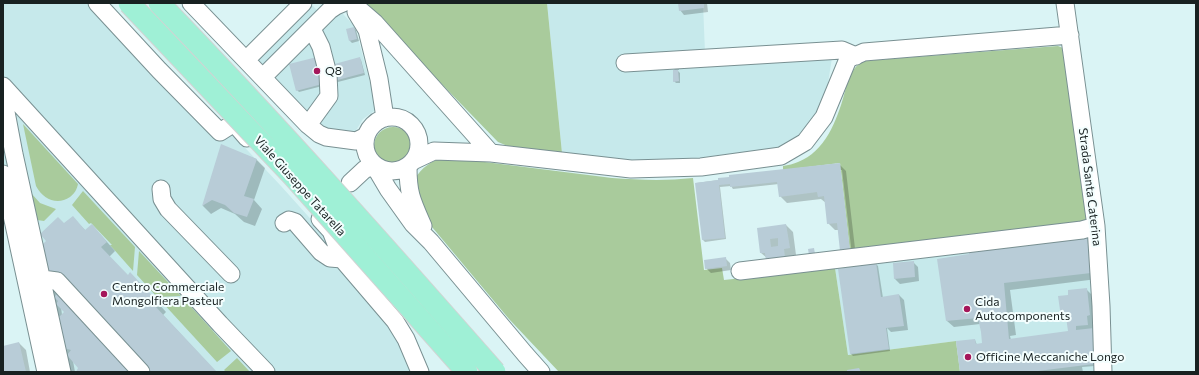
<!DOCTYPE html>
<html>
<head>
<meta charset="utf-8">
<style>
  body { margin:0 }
  #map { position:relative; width:1199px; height:375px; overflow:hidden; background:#daf4f5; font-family:Commissioner,sans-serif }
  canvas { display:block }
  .frame { position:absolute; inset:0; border:4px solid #182121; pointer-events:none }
</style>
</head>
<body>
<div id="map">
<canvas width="1199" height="375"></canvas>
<div class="frame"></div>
</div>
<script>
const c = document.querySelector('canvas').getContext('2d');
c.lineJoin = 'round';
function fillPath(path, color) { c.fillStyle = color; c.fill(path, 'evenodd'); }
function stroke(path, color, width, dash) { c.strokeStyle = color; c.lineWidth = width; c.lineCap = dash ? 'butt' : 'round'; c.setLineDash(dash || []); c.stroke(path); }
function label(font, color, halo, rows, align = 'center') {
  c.font = font + ' Commissioner,sans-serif'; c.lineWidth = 4; c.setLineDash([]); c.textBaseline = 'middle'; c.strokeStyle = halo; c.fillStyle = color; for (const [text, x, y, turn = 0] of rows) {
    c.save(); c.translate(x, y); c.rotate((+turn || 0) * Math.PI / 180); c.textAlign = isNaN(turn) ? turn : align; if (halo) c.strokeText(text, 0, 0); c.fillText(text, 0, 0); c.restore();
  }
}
const built = new Path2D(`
  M3,3H109L281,186L413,333L429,372H38L3,210Z
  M333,3L355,27L377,109L363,119L355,132L323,129L257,60L312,5L319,12Z
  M547,3H703L705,53L834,45L826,96L822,106L805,134L777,148L672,161H638L562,153Z
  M1087,235L1091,273L1094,372H960L956,341L848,355L835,268Z`);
const green = new Path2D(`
  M363,3H547L562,153L510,147L498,142Z
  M1058,46L1063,48L1088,220L1085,223L850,252L840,163L783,170V166C788,165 794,164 798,162C825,152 837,120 844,95C848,81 850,70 862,61Z
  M23,124L78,184C77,189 75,193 70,197C57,206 43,199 36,186Z
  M374 146a19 19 0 1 1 38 0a19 19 0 1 1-38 0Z
  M445,157L612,178C639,180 666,181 693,178L704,270L722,268L724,280L835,268L848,355L956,341L960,372H559L509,319L427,221L414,180C422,167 431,161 445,157Z
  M83,191L135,247L133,271L110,245H112L91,223L89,224L72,205Z
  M31,193L40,203L56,209L44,221L37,220Z
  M139,251L181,296L157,297L137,275Z
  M185,300L231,351L217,362L161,301Z
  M237,358L250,372H226L224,370Z`);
const shadow = new Path2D(`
  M679,3H707L708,12L684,15L680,10Z
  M354,28L356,30L359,41L352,43L350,41L347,30Z
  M359,58L361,60L365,75L299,92L297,90L333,66Z
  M679,66V70H677L680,73V83H676L674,81L676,71L673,68Z
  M222,146L256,159L265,168L254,200L262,209L255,226L244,222L235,214L221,208L211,214L203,206Z
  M839,164L846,171L856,257L848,258L839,230H835L828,223L826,203L821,199L787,203L780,196L779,184L733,189L731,186L720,187L726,239L705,242L703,240L696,183ZM840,170H842L852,255H850Z
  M64,224L81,226L86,231L100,234L115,251L109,257L128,276L139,282L166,312L163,315L216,372H77L80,368L73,361L75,372H56L46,253ZM61,307L65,312L62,315Z
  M786,225L793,232L796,255L791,256L792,264L767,258L761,253L758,229Z
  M1086,236L1093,243L1097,279L1010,290L1016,335L1010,336L1011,340L1069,332L1068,322L1062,317L1069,295L1086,289L1093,296L1095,366L1082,367L1083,372H961L975,340L977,345L985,344L980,324L954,327L947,321L938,260Z
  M725,258L730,263L731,270L711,273L706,268Z
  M913,262L918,267L919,281L900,284L895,279L894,264Z
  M876,264L878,266L883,298L899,295L904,300L908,330L891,332L887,328L890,351L853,356L851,354L839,270Z
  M19,343L26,350L30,372H3V347Z`);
const building = new Path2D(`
  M678,3H704V8L679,11Z
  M354,27L357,39L349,41L346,29Z
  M329,54L331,65L360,57L364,73L296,91L289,64Z
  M673,70H678L679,81L673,82Z
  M221,144L257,159L244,196L254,199L247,217L234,213L225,205L212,200L202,206Z
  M840,163L850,250L840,251L837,223L827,224L824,196L818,197L817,192L779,197L777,182L730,187V184L719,185L725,238L702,240L695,183L718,180V178L729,177V175Z
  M73,216L85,230L92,224L107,242L101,247L128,275L130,272L159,303L155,306L217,372H76L78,368L67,355L71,350L67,349L66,351L30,256L45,252L42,245L46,241L40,234L58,217L64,223ZM56,290L60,291L54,297L58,301L56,304L64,312L59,317L57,316L52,295Z
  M786,224L790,248L784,249L785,258L766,261L765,253H760L757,228ZM778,238V246L771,247L770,239Z
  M1087,235L1091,273L1004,283L1009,339L1068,331L1066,317H1061L1058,296L1068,295V290L1087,288L1090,315L1087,316L1088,325L1076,326V330L1094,328V364L1030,372H960L956,341L975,339L976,344L982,343L981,332L978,318L946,321L937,259L969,254V251Z
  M814,248L815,254L809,255L808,249Z
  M726,257L727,266L705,269L704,260Z
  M914,261L915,277L894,279L893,263Z
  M876,262L881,297L899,294L904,326L886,328L889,349L850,354L838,269Z
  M19,342L26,372H3V346Z
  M859,368L861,372H847V370Z`);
const minor = new Path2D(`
  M97,3L159,70L220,132L234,123L247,138
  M191,3L308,125L319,134L326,137L356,141L366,136
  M352,3L375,23L491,153
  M1065,3L1096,226L1101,306L1103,372
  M356,12L367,30L379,79L385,118
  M246,60L303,3
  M625,63L842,50L856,56
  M263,77L330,10L336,6L343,3
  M3,86L220,324L266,372
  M3,96L14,154L62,372
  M365 144a27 27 0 1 1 54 0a27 27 0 1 1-54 0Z
  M308,125L329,96L328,74L321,47L312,29
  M415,160L434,151L491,153L631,169L701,167L781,156L805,142L824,117L848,59L864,52L1070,35
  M408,167C408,194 412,201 423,226
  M3,174L46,372
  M350,183L365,169L375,167L388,189L413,224L431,242L525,354L541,372
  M161,189L162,199L168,209L231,274
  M320,219L331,231L342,259L395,321L406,339L420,372
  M284,223L289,220L295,222L321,252L330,258L342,259
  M740,271L1082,230L1096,226
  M42,279L57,281L141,372`);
const majorBridge = new Path2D(`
  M129,3L293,176L467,372
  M159,3C275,123 385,247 495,372`);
const markers = [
  [317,71,4,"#a5165a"],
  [104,294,4,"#a5165a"],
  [967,309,4,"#a5165a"],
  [968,357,4,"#a5165a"]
];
const poiNames = [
  ["Q8",325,71],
  ["Centro Commerciale",112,287],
  ["Mongolfiera Pasteur",112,301],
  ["Cida",975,302],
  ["Autocomponents",975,316],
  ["Officine Meccaniche Longo",976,357]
];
const streetNames = [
  ["Viale Giuseppe Tatarella",300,186,48],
  ["Strada Santa Caterina",1090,187,83]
];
fillPath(built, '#c6e9eb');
fillPath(green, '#a9cb9c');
fillPath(shadow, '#0003');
fillPath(building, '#b8ccd7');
stroke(minor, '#799092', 19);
stroke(minor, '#fff', 17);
stroke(majorBridge, '#d1d3d3', 23, []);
stroke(majorBridge, '#9ff0d6', 21);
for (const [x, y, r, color] of markers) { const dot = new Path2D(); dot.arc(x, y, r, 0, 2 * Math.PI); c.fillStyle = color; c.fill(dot); stroke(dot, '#f3fefe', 1.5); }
label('12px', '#182121', '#f3fefe', poiNames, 'left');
label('12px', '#182121', '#f3fefe', streetNames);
</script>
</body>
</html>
